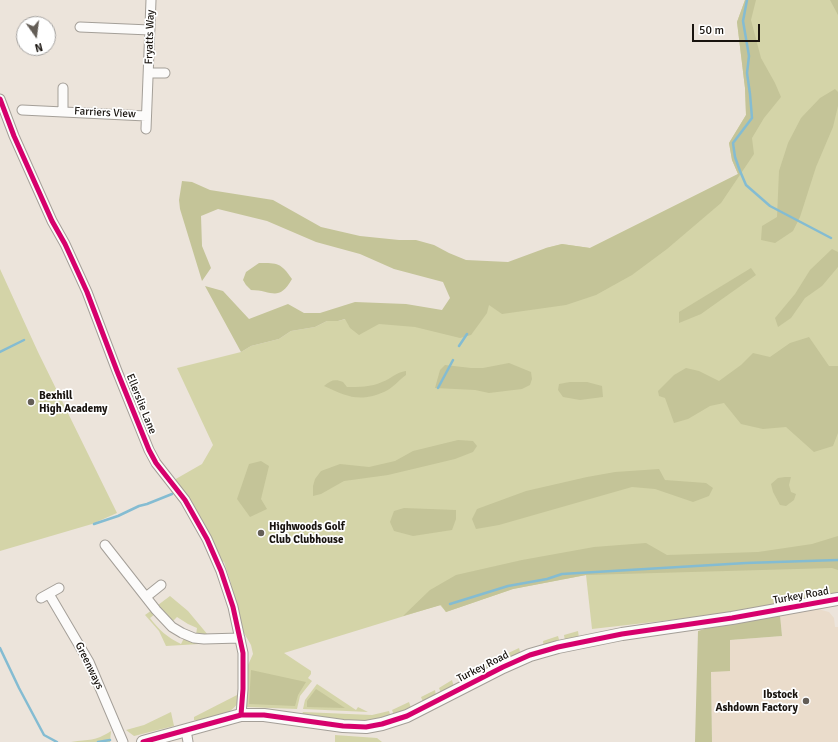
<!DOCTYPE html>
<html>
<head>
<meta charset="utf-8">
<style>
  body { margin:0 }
  #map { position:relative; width:838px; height:742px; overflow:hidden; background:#ece4db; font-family:Signika,sans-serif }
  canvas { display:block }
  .north { position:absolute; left:16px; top:16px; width:40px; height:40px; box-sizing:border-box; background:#fff; border:1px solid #a3a19f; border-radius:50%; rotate:166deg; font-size:11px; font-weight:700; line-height:16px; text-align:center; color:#19140f }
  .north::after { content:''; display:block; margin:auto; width:14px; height:18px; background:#635d56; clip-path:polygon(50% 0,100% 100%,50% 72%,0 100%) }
  .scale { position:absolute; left:692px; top:24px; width:68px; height:18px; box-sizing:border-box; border:2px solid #19140f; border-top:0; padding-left:5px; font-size:12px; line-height:14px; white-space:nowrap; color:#19140f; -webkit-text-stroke:3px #fff; paint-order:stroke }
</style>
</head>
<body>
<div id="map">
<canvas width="838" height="742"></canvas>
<div class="north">N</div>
<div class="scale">50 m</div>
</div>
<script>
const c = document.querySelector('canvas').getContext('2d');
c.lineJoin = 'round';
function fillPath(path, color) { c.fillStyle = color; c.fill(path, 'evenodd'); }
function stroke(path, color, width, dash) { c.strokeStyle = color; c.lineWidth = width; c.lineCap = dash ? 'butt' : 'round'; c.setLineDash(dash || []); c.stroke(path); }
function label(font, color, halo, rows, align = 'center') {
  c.font = font + ' Signika,sans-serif'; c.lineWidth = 3.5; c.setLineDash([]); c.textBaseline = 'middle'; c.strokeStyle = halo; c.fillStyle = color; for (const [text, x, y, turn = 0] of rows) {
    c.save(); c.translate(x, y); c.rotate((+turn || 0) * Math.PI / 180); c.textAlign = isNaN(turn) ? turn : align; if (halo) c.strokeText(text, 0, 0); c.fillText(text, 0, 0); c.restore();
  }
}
const built = new Path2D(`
  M818,609L829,612L834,618L835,627H838V742H712L711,671H730V640L782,636L780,615Z`);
const green = new Path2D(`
  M745,0H838V594L724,614L592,629L586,575L513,589L446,612L440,605L284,653L311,671V674L308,678L312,681L300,696L297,709L247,707L246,703L248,665L253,654L251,645L241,628L230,580L224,562L221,561L174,480L202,464L213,445L177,368L241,352L251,346L279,339L291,331L315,327L327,321H338L357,316L462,334L485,295L546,248L562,244L590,248L738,174L732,160L729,143L746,115L745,88L737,22Z
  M0,269L38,352L117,513L92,524L0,551Z
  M170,596L188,611L208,635H196L197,628L188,624L177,617L172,622L158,605Z
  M152,610L155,614L150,618C158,629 168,638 181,644L184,638L199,644L166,646L159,631L145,615Z
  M578,631L579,638L565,641L564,635Z
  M558,636L560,643L544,648L543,641Z
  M519,648L521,655L506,662L504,655Z
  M500,657L501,664L487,672L485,664Z
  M480,667L482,674L462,685L460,676Z
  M452,680L454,687L441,693L439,688Z
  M317,684L356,710L358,707L368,712L303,709L305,700Z
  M435,690L436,696L423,702L421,697Z
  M239,691C239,695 239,700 237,704C231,715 206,721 194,720V717L237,695Z
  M409,702L411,708L394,715L392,710Z
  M389,711L391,717C358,726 337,722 304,716L302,714L303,712L372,715Z
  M171,712L174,726L134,736L126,730L144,725Z
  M111,731L110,742H71C90,739 94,742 111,731Z
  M335,735L377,738L382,742H335Z`);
const forest = new Path2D(`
  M745,0H756L751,20L761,58L775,83L781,97L764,118L752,138L754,154L721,203L667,249L632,275L596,295L566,305L502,314L489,305L487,313L471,335L460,338L415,327L379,324L359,335L350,328L345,319L338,321H327L315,327L291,331L279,339L251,346L241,352L205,286L223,291L249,319L288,304L304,313H320L355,302L406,304L442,310L450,298L443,282L394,269L360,254L316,242L267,221L218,209L201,216L202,246L211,268L202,281L180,209L179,200L182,181L192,182L210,190L273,200L321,227L360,236L399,240H416L434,245L449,253L466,260L508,262L546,248L562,244L590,248L738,174L732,160L729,143L746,115L745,88L737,22Z
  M830,0H838V15Z
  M835,89L838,92V106L833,127L816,167L800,217L793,231L775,243L761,240L762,226L777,217L779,171L788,143L801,118L820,98Z
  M832,249L838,252V267L822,286L805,298L791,318L778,327L775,318L795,294L810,270Z
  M259,263C278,263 281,263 292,279C278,303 272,290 251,290L246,285L243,280L246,272Z
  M751,268L756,275L701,314L679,323V312Z
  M809,337L829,366H838V433L833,446L814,452L786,427L763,429L741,424L724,403L710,406L688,419L674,423L665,398L659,396L658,391L674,375L686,368L699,371L719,381L741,365L753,353L770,357L790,343Z
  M509,363L531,372L532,379L530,385L522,389L489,393L475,390L435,388L440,370L445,365L471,368H483Z
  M406,371V375C399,380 392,389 384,392C359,403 346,396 324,386C331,380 335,379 343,382L347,387C359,387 371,387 382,382C391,379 396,372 406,371Z
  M570,382H587L602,386L603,397L580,400L563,397L558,390L559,384Z
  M458,440L473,441L477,446L473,452L455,459L388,475L344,481L321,494L313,496V486L315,479L321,471L340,464L369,467L395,461L413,451Z
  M261,461L269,466L261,499L267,509L250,517L237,499L249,464Z
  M659,469L665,480L706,483L713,488L709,496L693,502L655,489L632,487L499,525L476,529L472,519L477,509L526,491L587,477L615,472Z
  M785,477H791L789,485L791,492L796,494L794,500L786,506L780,505L773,492L771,484L778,478Z
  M404,508L456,510V519L452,530L413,536L394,531L390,522L394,511Z
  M838,536V570L832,568L586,575L513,589L446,612L441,605L403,616L430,590L456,575L522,560L594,547L646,543L667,555L758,552L812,544Z
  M780,615L782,636L730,640V671L711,672L712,742H695L698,631L714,626Z
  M251,670L306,682L298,695L295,706L249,704Z
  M316,689L345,708L307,707V701Z`);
const stream = new Path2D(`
  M747,0L743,21L749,56L747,73L750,94L752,118L733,143L735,157L740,171L746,185L770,206L831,238
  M459,346L467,334
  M0,352L24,340
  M438,388L453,360
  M94,524L118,516L139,506L147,504L172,494
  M450,604L508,586L547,579L562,574L746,563L838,560
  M0,648L19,688L44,735L57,742
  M98,742L110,740`);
const street = new Path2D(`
  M80,27L150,30
  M149,73H165
  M0,99L14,136L52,221L65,244L87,292L117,371L149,450L156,463L185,500L207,539L221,571L233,607L243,653V689L241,715
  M22,110L146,116
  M63,111V88
  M146,129L151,0
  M105,545L156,610L172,627L182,633L194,638L204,639L240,638
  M49,594L89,662L123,742
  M146,597L161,585
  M41,598L59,588
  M186,730L188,742`);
const secondary = new Path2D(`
  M143,742L241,715H264L343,726L366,727L382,724L407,716L503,667L530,655L558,647L622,634L732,618L838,599`);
const cycleway = new Path2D(`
  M0,99L14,136L52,221L65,244L87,292L117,371L149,450L156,463L185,500L207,539L221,571L233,607L243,653V689L241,715
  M143,742L241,715H264L343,726L366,727L382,724L407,716L503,667L530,655L558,647L622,634L732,618L838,599`);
const markers = [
  [31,402,4,"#635d56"],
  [261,533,4,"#635d56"],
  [806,701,4,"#635d56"]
];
const streetNames = [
  ["Fryatts Way",150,37,-88],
  ["Farriers View",105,113,3],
  ["Ellerslie Lane",141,404,68],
  ["Turkey Road",801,596,-10],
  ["Greenways",89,666,64],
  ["Turkey Road",483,667,-27]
];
const poiNames = [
  ["Bexhill",39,396],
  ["High Academy",39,409],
  ["Highwoods Golf",269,527],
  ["Club Clubhouse",269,540],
  ["Ibstock",798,695,"right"],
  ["Ashdown Factory",798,708,"right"]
];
fillPath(built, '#eadccb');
fillPath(green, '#d4d4a8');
fillPath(forest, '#c4c498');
stroke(stream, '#84bcd2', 2.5);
stroke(street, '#a49f98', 11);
stroke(secondary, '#a49f98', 14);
stroke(street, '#fcfbfa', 9);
stroke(secondary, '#fcfbfa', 12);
stroke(cycleway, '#d6006c', 5);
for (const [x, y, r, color] of markers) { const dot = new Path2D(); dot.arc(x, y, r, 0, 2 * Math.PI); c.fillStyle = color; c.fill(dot); stroke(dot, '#fff', 1.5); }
label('11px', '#19140f', '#fff', streetNames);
label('bold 11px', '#19140f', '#fff', poiNames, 'left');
</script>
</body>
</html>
